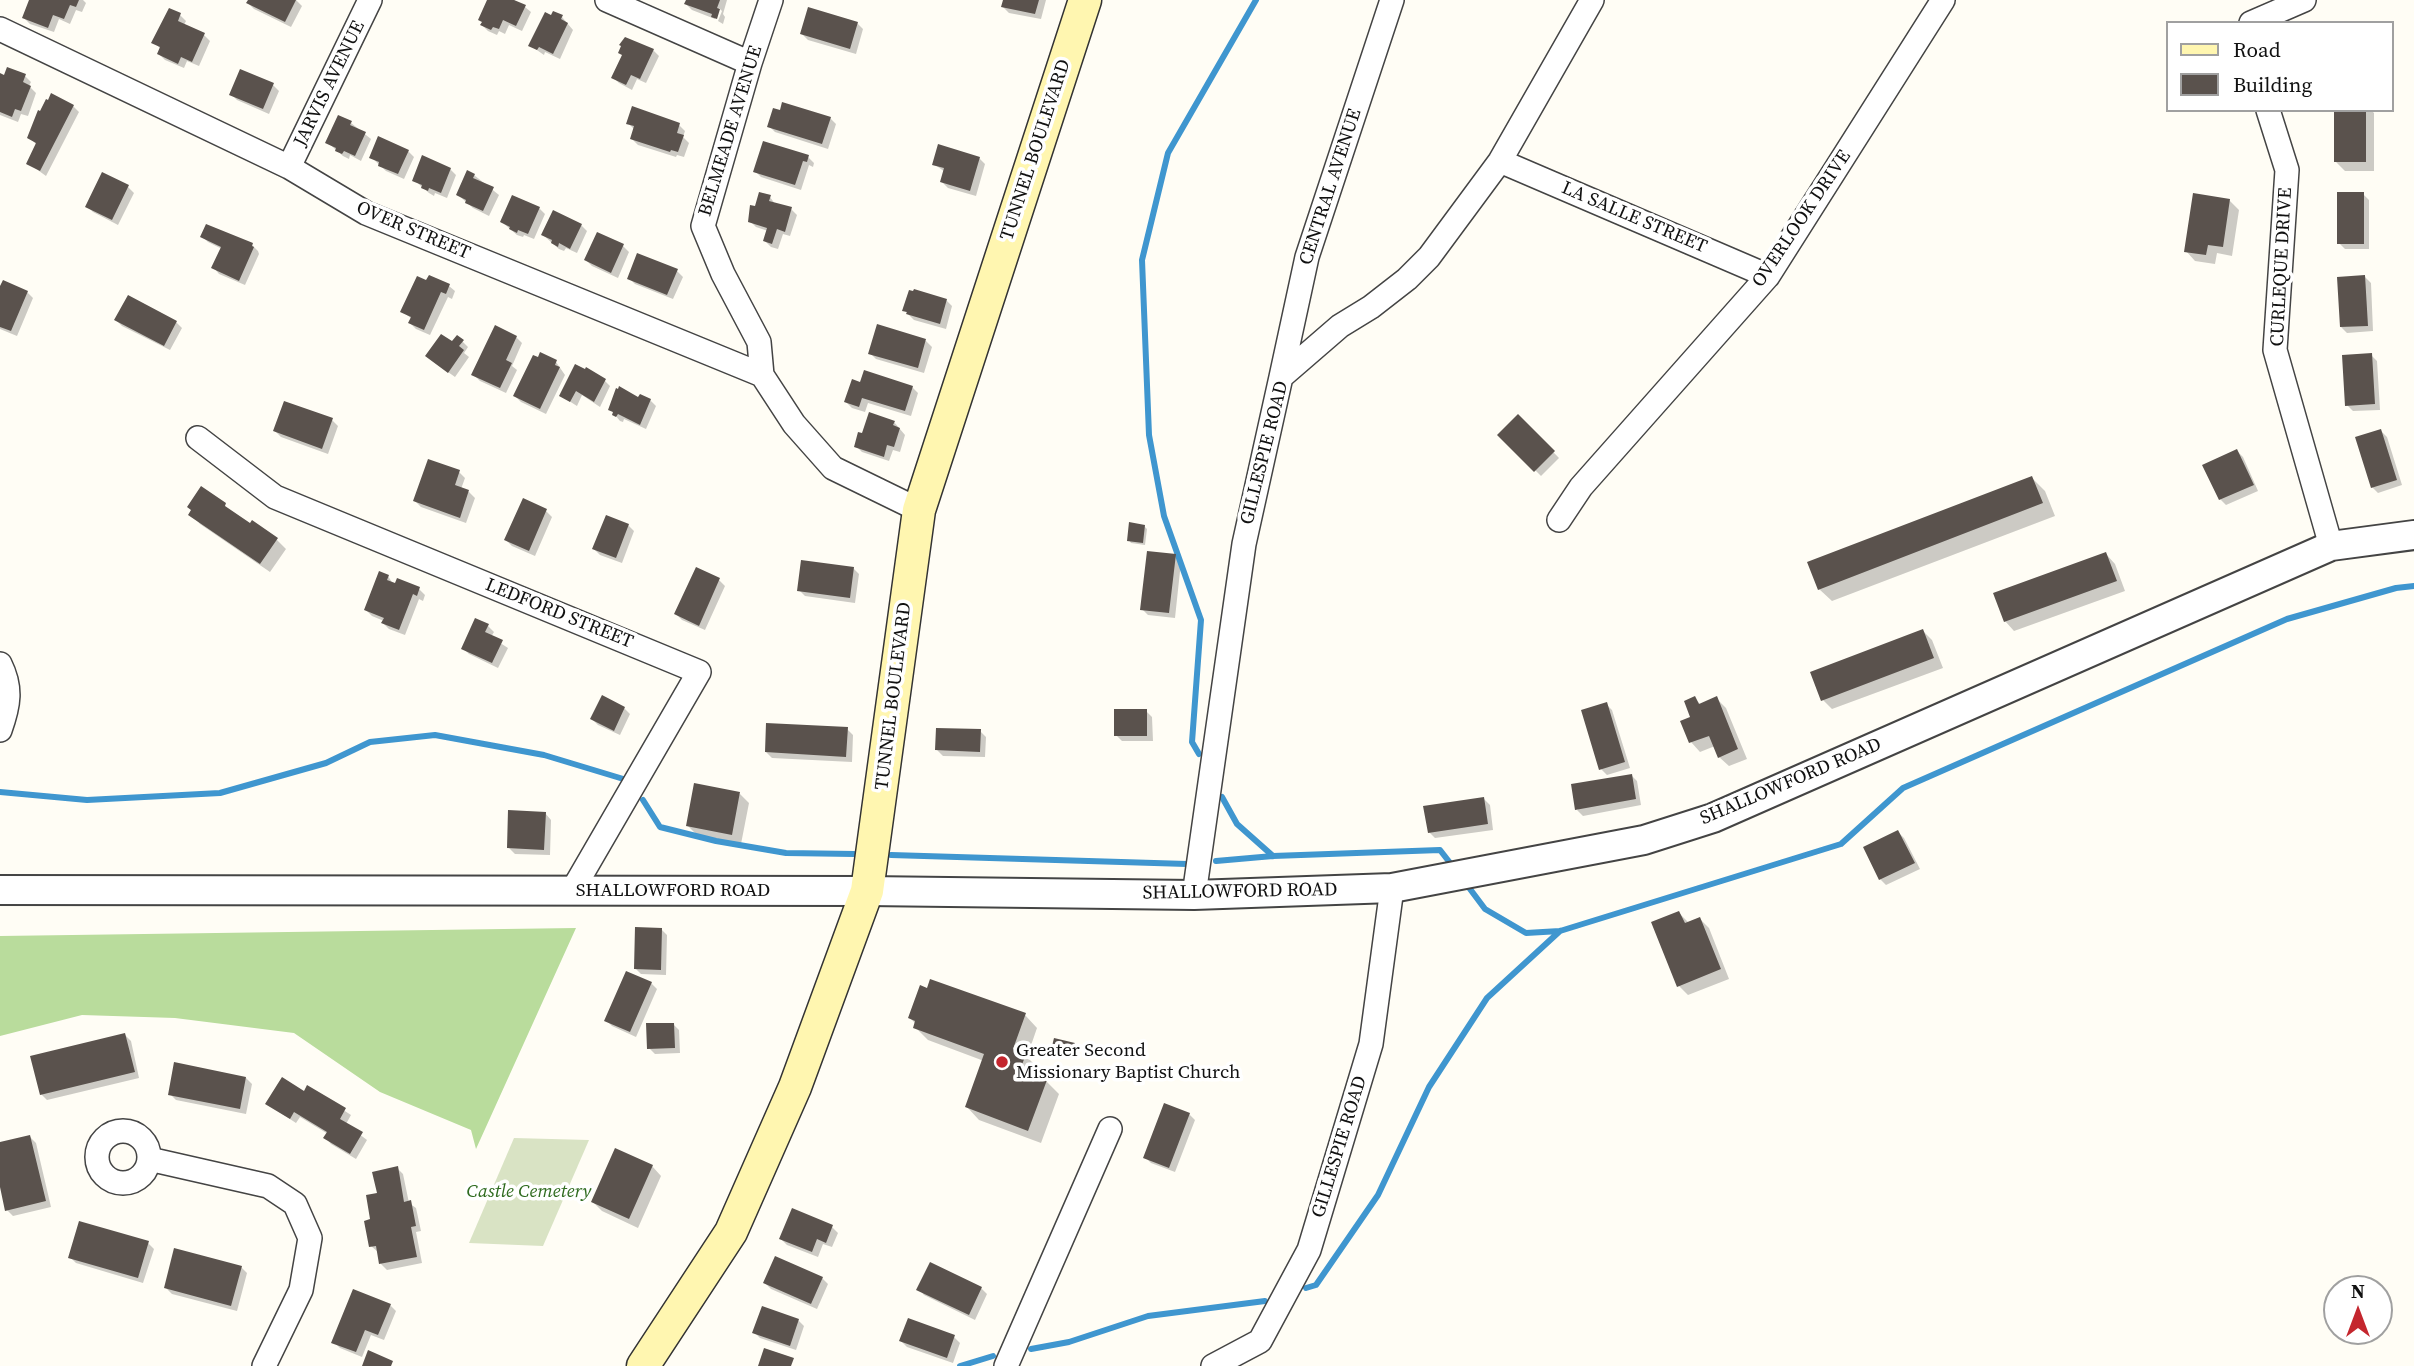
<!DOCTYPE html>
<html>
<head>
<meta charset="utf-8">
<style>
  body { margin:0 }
  #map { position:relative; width:2414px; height:1366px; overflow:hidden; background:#fffdf5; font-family:"Source Serif 4",serif }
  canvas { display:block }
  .legend { position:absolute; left:2166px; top:21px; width:228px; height:91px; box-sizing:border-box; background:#fff; border:2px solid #a0a0a0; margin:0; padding:9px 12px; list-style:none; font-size:21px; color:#111 }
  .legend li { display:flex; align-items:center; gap:14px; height:35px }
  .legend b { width:35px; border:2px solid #a0a0a0 }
  .north { position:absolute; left:2323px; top:1275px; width:70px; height:70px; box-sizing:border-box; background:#fff; border:2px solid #a0a0a0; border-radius:50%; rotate:0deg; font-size:19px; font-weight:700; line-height:28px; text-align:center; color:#111 }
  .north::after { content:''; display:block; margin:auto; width:24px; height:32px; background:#c4262e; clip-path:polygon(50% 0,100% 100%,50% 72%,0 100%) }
</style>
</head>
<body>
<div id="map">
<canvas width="2414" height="1366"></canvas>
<ul class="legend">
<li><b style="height:9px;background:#fff6b0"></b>Road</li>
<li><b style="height:19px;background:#5a524d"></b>Building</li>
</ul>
<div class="north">N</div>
</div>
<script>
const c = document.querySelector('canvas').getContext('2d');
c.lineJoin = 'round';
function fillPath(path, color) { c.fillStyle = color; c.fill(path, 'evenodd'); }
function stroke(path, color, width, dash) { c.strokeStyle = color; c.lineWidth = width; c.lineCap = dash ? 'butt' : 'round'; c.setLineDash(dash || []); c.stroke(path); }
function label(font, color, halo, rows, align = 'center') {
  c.font = font + ' "Source Serif 4",serif'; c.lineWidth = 7; c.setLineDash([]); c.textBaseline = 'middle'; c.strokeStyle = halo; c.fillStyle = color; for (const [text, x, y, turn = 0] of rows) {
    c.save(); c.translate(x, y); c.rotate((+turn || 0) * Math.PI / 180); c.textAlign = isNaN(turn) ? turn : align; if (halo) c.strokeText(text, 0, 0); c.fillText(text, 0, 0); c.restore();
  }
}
const forest = new Path2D(`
  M576,928L476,1149L471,1130L380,1092L294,1033L175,1018L82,1015L0,1036V936Z`);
const cemetery = new Path2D(`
  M514,1138L589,1140L543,1246L469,1243Z`);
const shadow = new Path2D(`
  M31,0H83L86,3L82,12L76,10L70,24L59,19L54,32L30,24L24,18Z
  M250,0H296L302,6L291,27L254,9L248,3Z
  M489,0H515L514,2L525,7L531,12L522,31L509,25L505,34L499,31L497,35L488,31L482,25Z
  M688,0H727L723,14L725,17L723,24L718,21L722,11L719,8L715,19L692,10L686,4Z
  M1004,0H1046L1041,19L1009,13L1003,7Z
  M180,15L186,21L184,25L204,35L210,41L199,66L187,61L184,68L165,60L159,54L161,49L153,42Z
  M552,17H562L573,30L560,59L545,52L544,55L531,46Z
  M857,23L863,29L856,54L808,40L802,34Z
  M653,50L659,56L646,83L637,79L632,90L619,83L613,77Z
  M0,75L25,76L31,82L29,86L36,93L28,116L21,114L18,122L0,115Z
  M273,85L279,91L269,114L237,100L231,94Z
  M52,96L73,106L79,112L46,176L28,163L37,145L29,137Z
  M2336,110H2371L2374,113V171H2345L2336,162Z
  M830,118L836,124L828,149L775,132L769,126Z
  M351,123L371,139L361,161L350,155L349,159L343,156L327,142Z
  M628,123L679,125L685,131L683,137L689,143L684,157L677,155L676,157L638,145L632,139L635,130Z
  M408,151L414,157L404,179L386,171L371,157Z
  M808,157L814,163L813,167L809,165L801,190L761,177L755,171Z
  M979,158L985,164L976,196L948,188L942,182L945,172L934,164Z
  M450,169L456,175L447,198L435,193L434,196L429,193L414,180Z
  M474,175L499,195L489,216L473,208L458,195Z
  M128,187L134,193L118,225L93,212L87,206Z
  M2363,194L2369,200V249H2345L2339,243Z
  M770,197L775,204L791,209L797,215L790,236L783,234L778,249L771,247L765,241L768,231L756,227L750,221L756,208Z
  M2229,200L2239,210L2232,256L2217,253L2215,264L2195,261L2186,251Z
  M539,208L545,214L534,239L524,235L523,237L517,235L502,222Z
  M581,225L587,231L577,253L566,248L564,251L559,249L543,235Z
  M598,234L623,246L629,252L618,278L592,266L586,260Z
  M202,236L252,245L258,251L259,254L245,285L219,274L214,268L222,249L208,242Z
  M677,271L683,277L673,299L635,284L629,278Z
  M430,277L449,286L455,291L452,299L448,297L430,335L416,329L410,323L412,319L403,312Z
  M2365,277L2371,283L2373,331L2347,333L2341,327Z
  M0,290L27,292L33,298L17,336L0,329Z
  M946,300L952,306L946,329L914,320L904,310Z
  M116,320L176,322L182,328L170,350L122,326Z
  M878,326L926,341L932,347L924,373L876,359L870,353Z
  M516,337L522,343L512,366L517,370L506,393L480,381L474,375Z
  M462,341L468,347L464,353L469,357L455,377L434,362L452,344Z
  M541,355L556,362L565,375L546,414L521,402L515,396Z
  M2371,355L2377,361L2380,410L2353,411L2347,405Z
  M604,380L610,386L600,407L582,395L577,406L561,396Z
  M861,384L912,387L918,393L911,416L868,403L865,412L852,408L846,402Z
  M639,400H650L656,406L646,429L624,419L623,422L620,421L610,409Z
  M1518,416L1559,458L1541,476L1500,435Z
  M332,420L338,426L328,454L281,437L275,431Z
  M894,422L905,435L900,452L893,450L889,461L862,452L856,446Z
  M2381,431L2387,437L2402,485L2378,493L2372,487Z
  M2237,451L2243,457L2258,491L2226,505L2220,499Z
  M459,472L465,478L461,489L469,492L475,498L466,523L421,507L415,501Z
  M2032,478L2045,491L2055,516L1832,601L1819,589Z
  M523,501L546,511L552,517L535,556L512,546L506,540Z
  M191,514L250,525L276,539L286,549L270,572L200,524Z
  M628,525L634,531L622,563L600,555L594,549Z
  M1144,526L1147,529L1145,545L1131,543L1129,540Z
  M2106,554L2115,564L2125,591L2014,631L2005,621Z
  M1175,556L1181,562L1175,618L1148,615L1142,609Z
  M853,568L859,574L855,603L805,596L799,590Z
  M696,570L719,580L725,586L705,630L682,620L676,614Z
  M388,576L393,584L419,589L425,595L423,601L419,599L405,635L389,629L383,623L384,621L372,616L366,610Z
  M488,626L494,632L491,637L508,648L498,668L469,654L463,648Z
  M1923,631L1932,640L1943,668L1832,709L1823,700Z
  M1716,698L1726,708L1747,759L1729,766L1719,757L1715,746L1700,752L1691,742L1695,699L1701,705Z
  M1606,704L1612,710L1630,768L1607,775L1601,769Z
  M624,708L630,714L620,735L598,725L592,719Z
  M1146,711L1152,717L1153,741H1122L1116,735Z
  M847,729L853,735L852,762L772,758L766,752Z
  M980,731L986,737L985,757L943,756L937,750Z
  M1631,775L1637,781L1641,805L1583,816L1577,810Z
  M740,794L749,803L741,844L697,835L688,826Z
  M1484,799L1490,805L1493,830L1435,838L1429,832Z
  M545,813L551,820L550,855L515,854L509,848Z
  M1898,832L1904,838L1920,869L1886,885L1880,879Z
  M1679,913L1689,923L1700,919L1709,928L1729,979L1688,995L1679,986Z
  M661,929L667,935L666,975L641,974L635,968Z
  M651,983L657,989L636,1037L612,1026L606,1020Z
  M1025,1015L1037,1028L1027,1057L1038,1068L1034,1077L1046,1081L1059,1094L1041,1143L979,1120L967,1107L984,1061L928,1040L915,1027L916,1024L910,1018Z
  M673,1024L679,1030L680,1053L655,1054L649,1048Z
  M125,1035L131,1041L139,1078L47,1100L41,1094Z
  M1074,1045L1077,1047L1075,1056L1053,1049Z
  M246,1078L252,1084L246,1114L176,1100L170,1094Z
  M308,1087L351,1115L346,1124L367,1140L356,1159L331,1144L326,1138L328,1134L300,1117L296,1123L267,1104L305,1093Z
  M1189,1114L1195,1120L1175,1172L1151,1163L1145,1157Z
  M30,1137L36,1143L51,1207L13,1216L7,1210L0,1179V1144Z
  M652,1166L661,1176L638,1228L602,1211L593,1202Z
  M397,1168L403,1174L409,1203L416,1208L421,1231L416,1232L422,1263L387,1270L381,1264L378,1252L371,1246L373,1221L379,1194Z
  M832,1227L838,1233L832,1247L823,1244L818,1257L787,1245L781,1239Z
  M148,1243L154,1249L143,1283L76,1263L70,1257Z
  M241,1267L247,1273L237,1311L172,1294L166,1288Z
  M822,1278L828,1284L817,1309L771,1289L765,1283Z
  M981,1288L987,1294L975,1320L924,1295L919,1289Z
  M390,1305L396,1311L384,1340L371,1335L362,1357L340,1348L334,1342Z
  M798,1320L804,1326L796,1350L760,1338L754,1332Z
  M954,1337L960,1343L953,1363L907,1347L901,1341Z`);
const stream = new Path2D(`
  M1199,754L1192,742L1201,620L1164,516L1149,435L1142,260L1168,153L1256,0
  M0,792L87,800L220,793L326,763L370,742L435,735L544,755L630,781
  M1222,797L1237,824L1273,856
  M643,800L660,827L716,841L786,853L854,854
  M891,855L1187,864
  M1216,861L1273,856L1440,850L1454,868
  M1467,885L1485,909L1526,933L1560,931L1841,844L1903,788L2287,619L2396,588L2414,586
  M1306,1288L1316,1285L1378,1195L1429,1087L1487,998L1560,931
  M1031,1349L1069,1342L1148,1316L1265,1301
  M960,1366L993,1356`);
const building = new Path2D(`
  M29,0H79L76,7L70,5L64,19L53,15L48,28L22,18Z
  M248,0H296L285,22L246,3Z
  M487,0H514L526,5L516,26L503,20L499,29L493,27L491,30L480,25L482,22L478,20Z
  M686,0H720L717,8L720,9L717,19L711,17L712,14L684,4Z
  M1003,0H1039L1035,14L1001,7Z
  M808,7L858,22L850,49L800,34Z
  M169,8L181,13L178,21L205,33L192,62L181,57L178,64L157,54L160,47L151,43Z
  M553,11L563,15L561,19L568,23L553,54L539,47L537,50L528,46L545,12L551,15Z
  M625,37L654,49L640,79L631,75L626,85L611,78L622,55L618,53L621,46L619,45Z
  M7,67L26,74L23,82L31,86L21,111L15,109L12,117L0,112V73L4,75Z
  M240,69L274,83L263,109L229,95Z
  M51,93L74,105L40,171L26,164L36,143L27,138L38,110L40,111L46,99L48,100Z
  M782,102L831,117L822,144L767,127L773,108L780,110Z
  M632,106L680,123L677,133L684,135L678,152L671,150L670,152L630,139L634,126L626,124Z
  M2334,110H2366V162H2334Z
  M338,115L352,121L350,125L366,132L355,156L344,151L342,154L335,151L336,148L325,143Z
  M378,136L409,150L398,174L378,166L379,162L369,158Z
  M763,141L809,155L807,162L803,161L795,185L753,172Z
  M938,144L980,157L970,191L940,182L944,168L932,165Z
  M422,155L451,168L441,193L429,188L428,191L421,188L422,185L412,181Z
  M467,170L475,174L473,178L494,187L483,211L465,203L466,200L456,195Z
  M102,172L129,185L112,220L85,207Z
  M759,192L771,195L769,201L792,207L785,232L777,229L772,244L763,241L767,228L748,222L750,205L755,206Z
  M2337,192H2364V244H2337Z
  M2193,193L2230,199L2223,247L2208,245L2206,255L2184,252Z
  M512,195L540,207L528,234L518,230L517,233L509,229L510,227L500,222Z
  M553,210L582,224L570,249L559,243L558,247L551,243L552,240L541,235Z
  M206,224L253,243L252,246L254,247L239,281L211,268L221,247L200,237Z
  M597,232L624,244L611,273L584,260Z
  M637,253L678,269L667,295L627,279Z
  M429,275L450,284L446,294L441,292L424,330L408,323L411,317L400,312L417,276L426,280Z
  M2365,275L2368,326L2340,327L2337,277Z
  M3,280L28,291L11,331L0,327V286Z
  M914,289L947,299L940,324L906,314L907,312L902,311L909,290L913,291Z
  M128,295L177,321L164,346L114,320Z
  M877,324L926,339L918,368L868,354Z
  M495,325L517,336L506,360L512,363L500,388L471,375Z
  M441,334L452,341L457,335L464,340L459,346L464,350L448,373L425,356Z
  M540,352L557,360L555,365L560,367L540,409L513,396L533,355L538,357Z
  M2372,353L2375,404L2345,406L2342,355Z
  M575,364L585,369L586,367L606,379L594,402L576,391L570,402L559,396Z
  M864,370L913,386L905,411L862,398L859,407L844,402L852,379L860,382Z
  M619,386L638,397L640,394L651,399L640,425L618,414L616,417L612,415L613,412L608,410L616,388L618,389Z
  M284,401L333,418L322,449L273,431Z
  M869,412L895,421L893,425L900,428L894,447L887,445L884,457L854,447L858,432L862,433Z
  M1518,414L1555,451L1534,472L1497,435Z
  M2381,429L2397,480L2371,488L2355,437Z
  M2237,449L2254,485L2219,500L2202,465Z
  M428,459L460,470L455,485L469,490L460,518L413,501Z
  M2032,476L2043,503L1818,590L1807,562Z
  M201,486L226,503L225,506L250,523L252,520L278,538L260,564L188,515L191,510L187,507Z
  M523,498L547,509L529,551L504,540Z
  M606,515L629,524L616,558L592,549Z
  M1129,522L1145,525L1143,543L1127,541Z
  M1147,551L1176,554L1169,613L1140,610Z
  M2106,552L2117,581L2004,622L1993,593Z
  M801,560L854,567L850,598L797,591Z
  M696,567L720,578L699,626L674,614Z
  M379,571L389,575L387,580L395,583L397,578L420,587L417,596L413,594L399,630L381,623L384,618L364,610Z
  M475,618L489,624L485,632L503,640L492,663L461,649Z
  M1923,629L1934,658L1821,701L1810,672Z
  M602,695L625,707L614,731L590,719Z
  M1695,696L1699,704L1717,696L1738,749L1718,758L1709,736L1689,743L1680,721L1690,717L1684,701Z
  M1607,702L1625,762L1599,770L1581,710Z
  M1114,709H1147V736H1114Z
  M766,723L848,727L846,757L765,752Z
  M936,728L981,729L980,752L935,750Z
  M1632,774L1636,799L1575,810L1571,784Z
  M694,783L740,792L732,835L686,826Z
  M1484,797L1488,824L1428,833L1423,806Z
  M508,810L546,812L544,850L507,848Z
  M1898,830L1915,863L1879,880L1863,847Z
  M1679,911L1685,923L1700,917L1721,969L1677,987L1651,922Z
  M635,927L662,928L661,970L634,969Z
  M626,971L652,982L630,1032L604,1021Z
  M930,979L1026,1013L1013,1049L1026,1054L1020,1070L1047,1080L1028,1131L965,1107L984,1054L913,1028L915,1021L908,1018L920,985L927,988Z
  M646,1023H674L675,1048L647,1049Z
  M125,1033L135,1072L40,1095L30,1056Z
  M1054,1038L1075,1043L1072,1055L1051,1050Z
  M174,1062L246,1077L240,1109L168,1095Z
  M282,1077L304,1091L307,1085L346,1108L340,1119L363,1132L350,1154L323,1138L327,1132L294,1112L290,1119L265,1104Z
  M1164,1103L1190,1113L1169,1168L1143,1158Z
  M30,1135L46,1201L5,1211L0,1187V1142Z
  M615,1148L653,1165L629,1219L591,1202Z
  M398,1166L404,1202L411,1200L416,1226L411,1227L417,1257L379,1264L376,1246L369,1247L364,1221L370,1219L366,1195L377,1193L372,1172Z
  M792,1208L833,1225L826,1243L817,1239L812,1252L779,1239Z
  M79,1221L149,1241L138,1278L68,1258Z
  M174,1248L242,1266L231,1306L164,1288Z
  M775,1256L823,1277L811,1304L763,1283Z
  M930,1262L982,1287L969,1315L916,1290Z
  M353,1289L391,1304L378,1335L365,1330L356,1352L331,1343Z
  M762,1306L799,1319L790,1346L752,1333Z
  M908,1318L955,1335L947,1358L899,1341Z
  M764,1348L794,1358L791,1366H758Z
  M368,1350L393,1361L391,1366H362Z`);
const minor = new Path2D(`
  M607,0L750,63
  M771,0L750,63L703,226L723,274L759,342L762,375L794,424L833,468L919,510
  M2251,23L2304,0
  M0,29L289,167L366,213L762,375
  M2268,110L2287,170L2275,350L2331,546
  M1500,161L1768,276
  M289,167L370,0
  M1281,377L1307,257L1392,0
  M198,438L275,497L699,672L572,891
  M1559,520L1581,487L1768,276L1943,0
  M0,664C12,688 9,705 0,730
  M1194,895L1244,544L1281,377L1340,326L1371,307L1407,279L1429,257L1500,161L1592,0
  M97 1157a26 26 0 1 1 52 0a26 26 0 1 1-52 0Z
  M149,1159L268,1186L295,1204L310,1238L301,1290L264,1366
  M1006,1366L1110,1129
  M1213,1366L1260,1341L1309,1250L1371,1044L1392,888`);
const tertiary = new Path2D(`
  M0,890L867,891L1194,895L1392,888L1644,840L1713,818L2331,546L2414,535`);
const secondary = new Path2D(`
  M643,1366L731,1232L795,1087L867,891L919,510L1085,0`);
const markers = [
  [1002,1062,7,"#c4262e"]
];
const streetNames = [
  ["JARVIS AVENUE",330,84,-64],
  ["BELMEADE AVENUE",731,131,-73],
  ["TUNNEL BOULEVARD",1036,150,-72],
  ["CENTRAL AVENUE",1331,187,-72],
  ["LA SALLE STREET",1634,218,23],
  ["OVERLOOK DRIVE",1802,219,-56],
  ["OVER STREET",413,231,23],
  ["CURLEQUE DRIVE",2282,267,-87],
  ["GILLESPIE ROAD",1265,453,-76],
  ["LEDFORD STREET",559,614,22],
  ["TUNNEL BOULEVARD",894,696,-83],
  ["SHALLOWFORD ROAD",1791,782,-23],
  ["SHALLOWFORD ROAD",673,891],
  ["SHALLOWFORD ROAD",1240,892,-1],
  ["GILLESPIE ROAD",1340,1147,-73]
];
const poiNames = [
  ["Greater Second",1016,1051],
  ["Missionary Baptist Church",1016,1073]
];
const parkNames = [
  ["Castle Cemetery",529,1192]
];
fillPath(forest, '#b9dc9c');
fillPath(cemetery, '#d9e3c4');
fillPath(shadow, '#0003');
stroke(stream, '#3f96cf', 6);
fillPath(building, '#5a524d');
stroke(minor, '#444', 26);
stroke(tertiary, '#444', 32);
stroke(secondary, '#333', 35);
stroke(minor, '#fff', 23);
stroke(tertiary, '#fff', 28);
stroke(secondary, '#fff6b0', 32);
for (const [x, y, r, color] of markers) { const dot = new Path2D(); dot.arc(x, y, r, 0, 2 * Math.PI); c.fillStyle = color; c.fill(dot); stroke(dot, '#fff', 2.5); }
label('19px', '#111', '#fff', streetNames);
label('19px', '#111', '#fff', poiNames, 'left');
label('italic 19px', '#2f6b1f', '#fff', parkNames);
</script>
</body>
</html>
